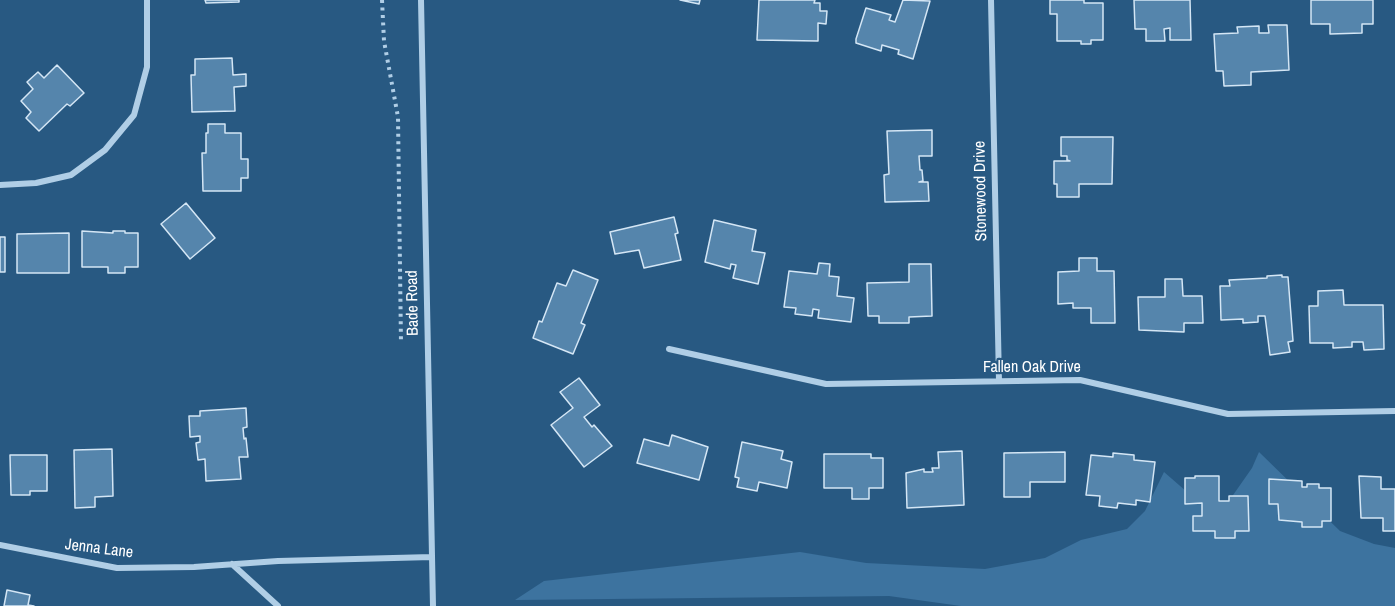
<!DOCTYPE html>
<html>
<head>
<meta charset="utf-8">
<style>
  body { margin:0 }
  canvas { display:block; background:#285982 }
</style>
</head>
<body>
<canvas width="1395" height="606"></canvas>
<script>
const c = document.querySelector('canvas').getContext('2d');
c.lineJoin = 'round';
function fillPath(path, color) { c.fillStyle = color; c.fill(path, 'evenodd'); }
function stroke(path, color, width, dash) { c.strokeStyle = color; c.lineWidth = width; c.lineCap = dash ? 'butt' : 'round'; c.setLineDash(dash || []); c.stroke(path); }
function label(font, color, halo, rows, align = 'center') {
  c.font = font + ' "Archivo Narrow",sans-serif'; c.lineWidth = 4.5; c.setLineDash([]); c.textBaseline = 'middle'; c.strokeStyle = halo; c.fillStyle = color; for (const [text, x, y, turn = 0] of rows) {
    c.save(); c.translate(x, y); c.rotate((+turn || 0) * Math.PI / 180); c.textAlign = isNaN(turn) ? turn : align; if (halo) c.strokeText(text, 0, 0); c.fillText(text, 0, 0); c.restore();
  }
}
const green = new Path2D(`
  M1259,452L1340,531L1374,544L1395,548V606H961L889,596L515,600L544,581L800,552L866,563L985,569L1045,558L1081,540L1127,529L1145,511L1164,472L1217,518L1252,468Z`);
const building = new Path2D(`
  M205,0H239V2L206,3Z
  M680,0H700L699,4Z
  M759,0H815L814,3H820V11H827L826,24L818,23V41L757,40Z
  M903,0L930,1L913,59L898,54L899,50L882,45L881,51L856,43V39L866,8L891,15L889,20L895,22Z
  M1050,0H1084V3H1103V40H1091V44H1081V41H1057V14H1050Z
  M1134,0H1190L1191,40H1170V28L1164,29L1165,41H1146V29H1135Z
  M1311,0H1373V24H1362V33L1330,34V24H1311Z
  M1268,25H1287L1289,70L1251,72V85L1224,86L1223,71H1216L1214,34L1238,33L1237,27L1259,26V33H1269Z
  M232,58L233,75L246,74V86L234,87L235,111L192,112L191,75H195V59Z
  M57,65L84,93L70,106L67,104L39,131L26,118L31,112L21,101L33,89L27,82L38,72L44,78Z
  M208,124H225V133H241V159H248V178H241V191H203L202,153H206V133H208Z
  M932,130V156H919L920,170H922L923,181L919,182H928L929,201L885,202L884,175L889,174L887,131Z
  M1061,137H1113L1112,184H1079V197H1057V184H1054V161H1070L1067,160V156H1061Z
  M186,203L215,238L190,259L161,224Z
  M674,217L678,233L675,234L681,260L644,268L639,250L615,254L610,232Z
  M714,220L756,230L752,251L765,253L758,284L733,278L736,265L731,264L730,269L705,262Z
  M82,231L113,233V231H125V233H138V267H125V273H108V267H82Z
  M69,233V273H17V234Z
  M0,237H5V272H0Z
  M1079,258H1097V271H1114L1115,323H1091V308H1073V303L1058,304V272L1079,271Z
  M819,263L830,264L829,276L839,277L837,296L854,298L851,322L818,318L819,310L813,309L812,316L795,314L796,308L784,307L789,271L817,274Z
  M909,264H931L932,316L909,317V323H879V316H868L867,283L909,282Z
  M573,270L598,280L581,323L585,325L573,354L533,338L539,321L542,322L557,283L566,286Z
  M1282,275V277H1288L1293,341L1288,342L1290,352L1270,355L1265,316H1258V322L1243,323V319L1221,320L1220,286H1230L1229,280L1267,278V276Z
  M1165,279H1182L1183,296H1202L1203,323H1184V332L1139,330L1138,297H1165Z
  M1343,290L1344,305H1383L1384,349L1364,350L1363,342H1352V347L1333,348V343H1310L1309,306H1318V291Z
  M579,378L600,405L584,417L592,427L594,425L612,446L584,467L551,425L573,408L560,392Z
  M246,408L247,427L243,428L244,439L246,438L248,457H239L241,479L206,481L205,459L198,460L196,443L200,442V436L190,437L189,416H200V411Z
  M672,435L708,447L699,480L637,463L644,439L669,446Z
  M742,442L783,451L781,459L792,462L787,488L759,482L757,491L737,487L739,478L735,477Z
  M112,449L113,496L95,497V507L75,508L74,450Z
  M962,451L964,505L907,508L906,473L924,469V472H933L932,468H939L938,452Z
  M1065,452V482H1030V497H1004V453Z
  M1113,453L1134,455V460L1155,462L1150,502L1136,500V505L1118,503L1117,508L1099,506L1100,496L1086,495L1091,455L1113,457Z
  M824,454H871V458H883V488H869V499H852V488H824Z
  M10,455H47V491H30V495H11Z
  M1195,476H1219V501H1229V496H1248L1249,531H1235V538H1215V531H1193V516H1202V503L1185,504V478H1195Z
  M1359,476L1381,477V489H1395V531H1383V518H1361Z
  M1269,479L1302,481V487H1307V484H1319V488H1331V521H1322V527H1302V522L1279,520L1278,504H1269Z
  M7,590L30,595L28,605L34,606H4Z`);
const path = new Path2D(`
  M382,0L384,41L398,117L401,343`);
const minor = new Path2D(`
  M421,0L433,606
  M991,0L999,381
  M0,185L36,183L71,175L105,150L134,115L147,67V0
  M669,349L826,384L1080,380L1228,414L1395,411
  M0,545L117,568L194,567L278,561L432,557
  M232,564L278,606`);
const streetNames = [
  ["Stonewood Drive",981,191,-91],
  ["Bade Road",413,303,-91],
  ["Fallen Oak Drive",1032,368],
  ["Jenna Lane",99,549,7]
];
fillPath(green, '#3d739f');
fillPath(building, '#5585ac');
stroke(building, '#d4e6f5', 1.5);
stroke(path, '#b0cee6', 4, [3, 4.5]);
stroke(minor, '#b0cee6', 6);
label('16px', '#fff', '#285982', streetNames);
</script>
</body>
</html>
